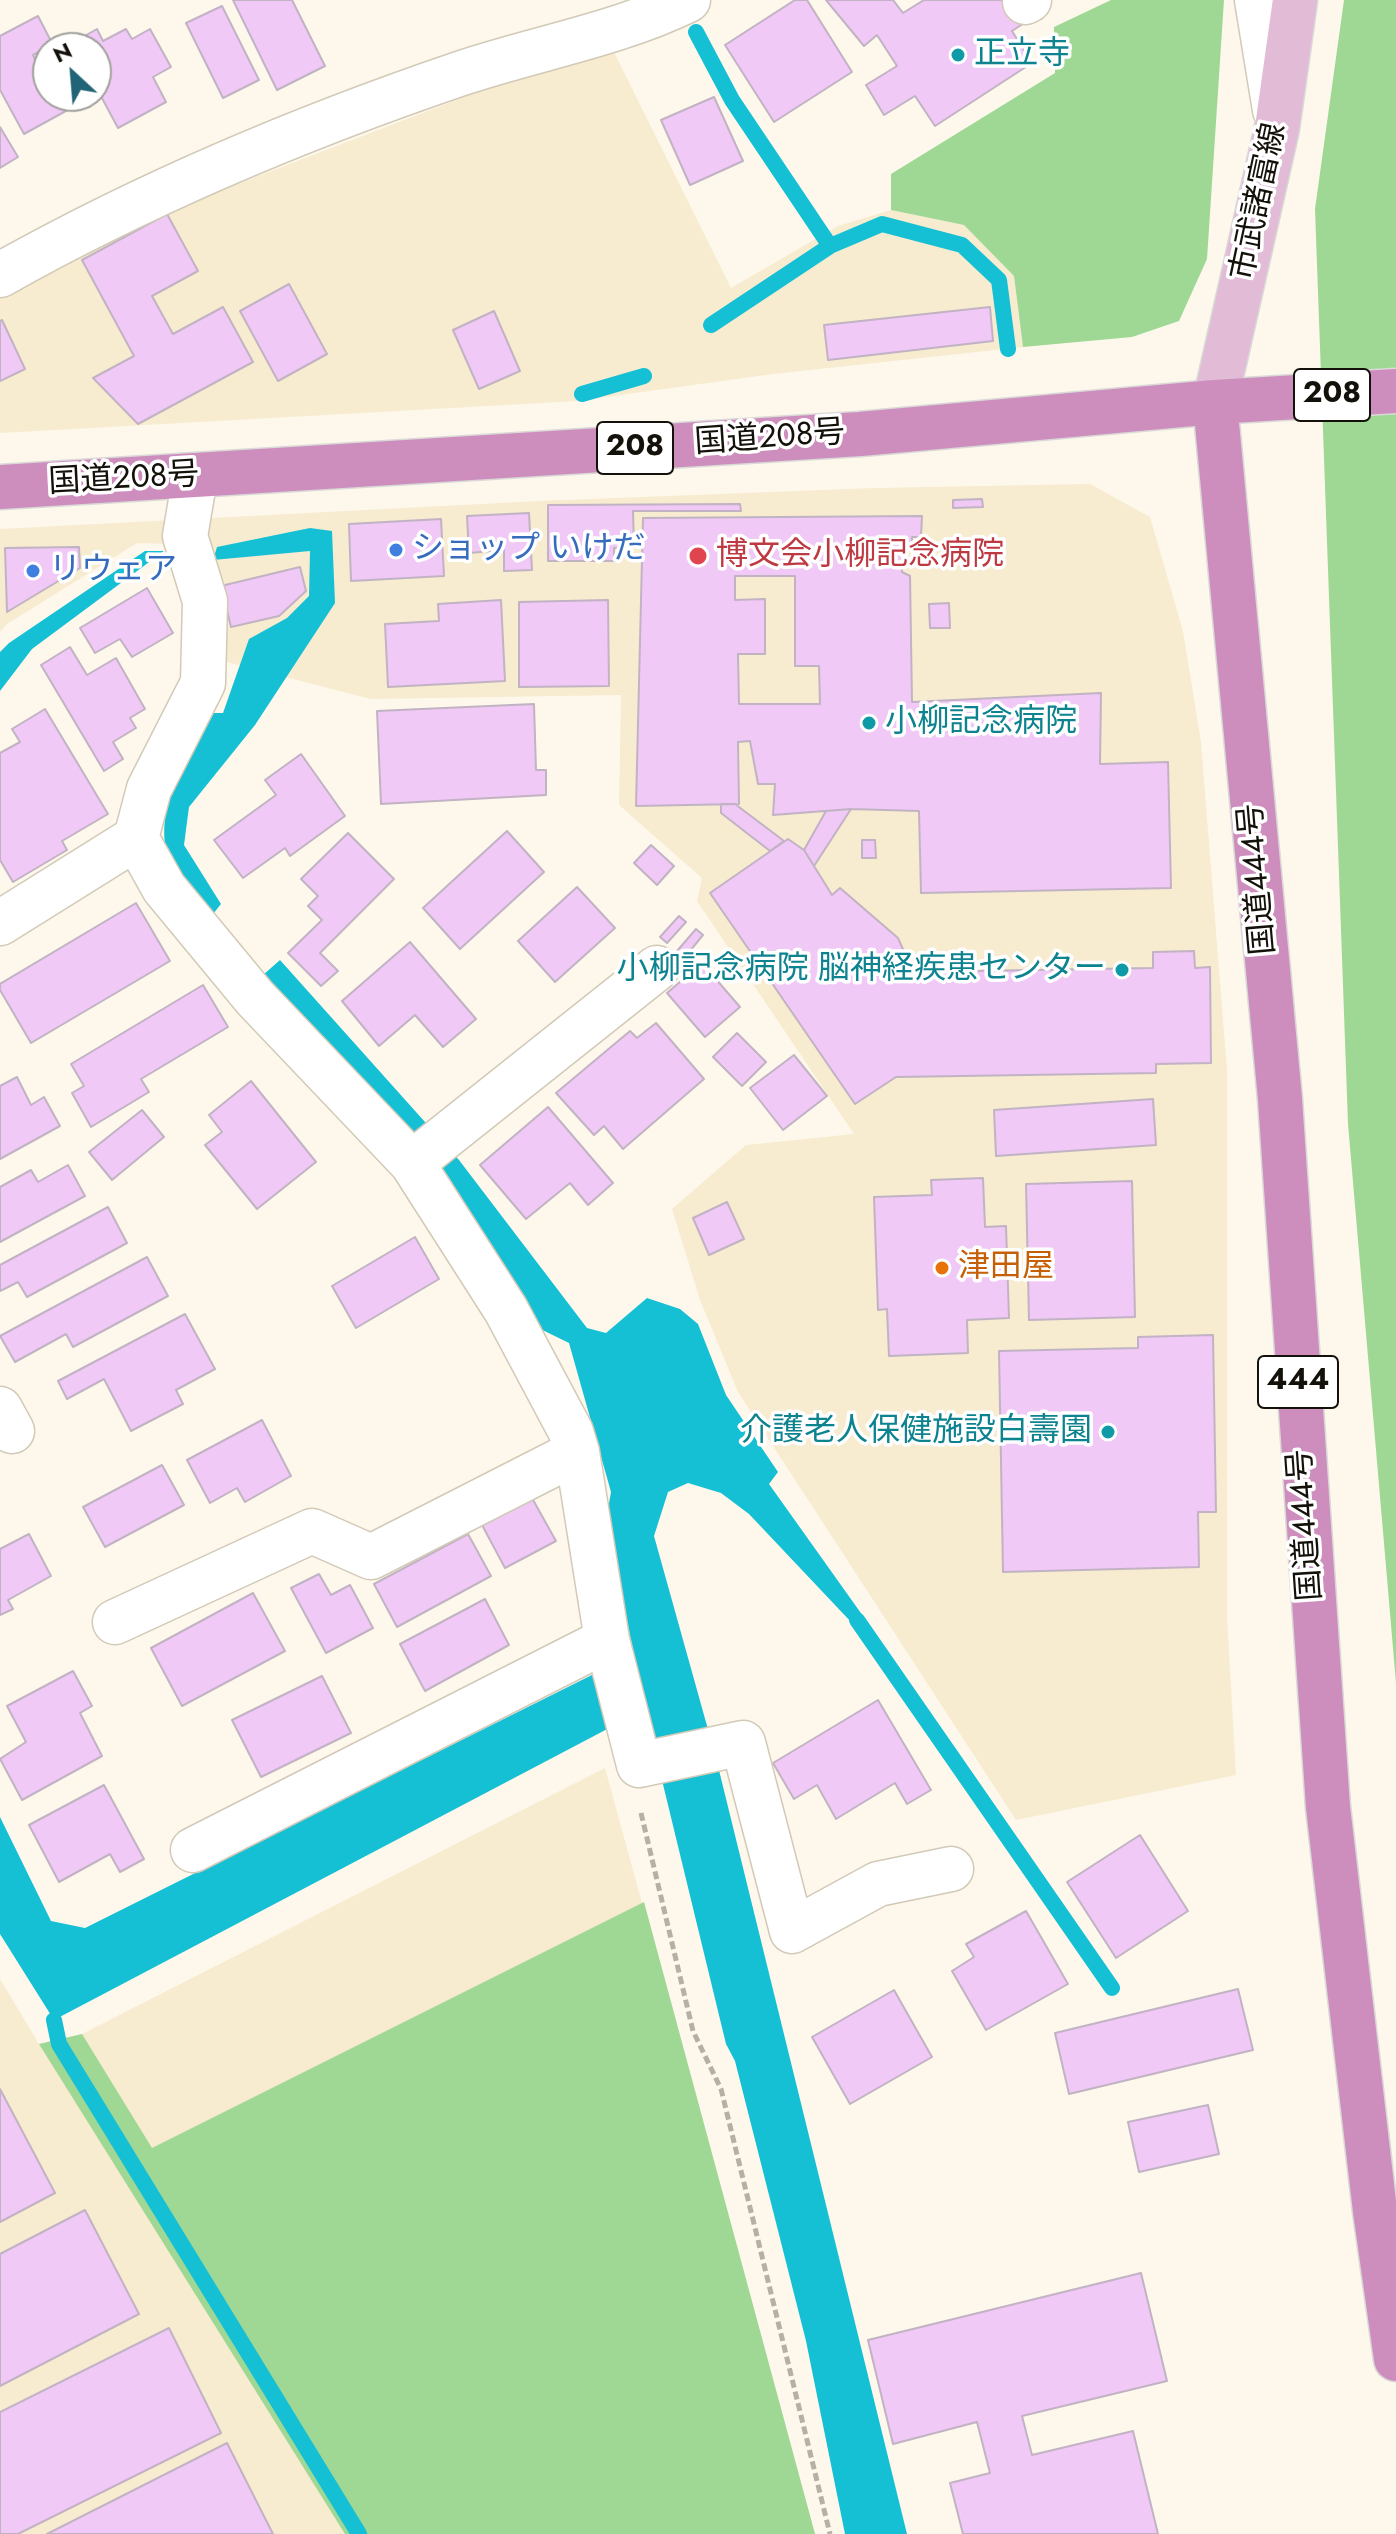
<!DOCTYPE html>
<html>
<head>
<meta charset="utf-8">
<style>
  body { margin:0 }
  #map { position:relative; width:1396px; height:2534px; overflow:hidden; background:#fef8ec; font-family:Jost,sans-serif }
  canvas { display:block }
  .north { position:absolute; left:32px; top:32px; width:80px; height:80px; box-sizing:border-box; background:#fff; border:2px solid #a1a09d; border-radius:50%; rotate:334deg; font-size:22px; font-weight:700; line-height:32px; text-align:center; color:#14110a }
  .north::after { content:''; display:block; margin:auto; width:28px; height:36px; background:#226477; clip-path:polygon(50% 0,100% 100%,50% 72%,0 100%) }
</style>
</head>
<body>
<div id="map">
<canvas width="1396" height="2534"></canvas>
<div class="north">N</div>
</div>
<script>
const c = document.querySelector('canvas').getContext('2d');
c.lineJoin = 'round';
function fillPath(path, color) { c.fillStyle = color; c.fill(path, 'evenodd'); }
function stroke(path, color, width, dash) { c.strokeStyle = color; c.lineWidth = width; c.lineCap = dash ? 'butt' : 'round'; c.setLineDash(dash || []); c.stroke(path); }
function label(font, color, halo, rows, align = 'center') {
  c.font = font + ' Jost,"Noto Sans JP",sans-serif'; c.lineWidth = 7; c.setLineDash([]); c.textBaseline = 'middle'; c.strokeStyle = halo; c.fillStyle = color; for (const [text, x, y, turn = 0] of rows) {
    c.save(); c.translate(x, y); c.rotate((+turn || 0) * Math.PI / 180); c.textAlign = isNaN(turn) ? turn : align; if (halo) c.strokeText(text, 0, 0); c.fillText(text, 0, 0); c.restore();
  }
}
const built = new Path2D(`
  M613,50L731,288L838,226L891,210L964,225L1014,276L1023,347L773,374L577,401L0,433V297L74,256L180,206L519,76Z
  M1090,484L1150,517L1183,631L1201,742L1227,1070V1617L1236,1775L1016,1820L738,1392L700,1300L672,1209L746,1145L854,1134L697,901L702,878L619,805L621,695L371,699L219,660L205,545L137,543L7,624L0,632V529L539,501L875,488Z
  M605,1768L815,2534H0V1979L39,2044L82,2034Z`);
const green = new Path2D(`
  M1111,0H1224L1207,259L1179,321L1132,337L1023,347L1014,276L964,225L891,210V174L1055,73L1054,27Z
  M1344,0H1396V1683L1348,1124L1315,209Z
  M644,1902L815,2534H345L39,2044L82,2034L152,2148Z`);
const water = new Path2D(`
  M310,528L332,531L335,603L255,725L189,807L184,845L221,904L209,919C199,906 187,893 178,879C144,827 182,764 201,713H223L249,639L287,618L309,596L310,551L213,560L217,547Z
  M145,551H164L32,649L0,691V652L9,643Z
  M280,960L459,1160L587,1328L606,1333L647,1298L680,1309L698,1324L726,1395L778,1472L769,1484L863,1616L852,1623L749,1514L721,1493L688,1483L668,1492L654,1536L716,1758L907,2534H845L806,2341L735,2061L726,2044L652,1739L613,1726L54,2020L0,1934V1817L51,1921L85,1928L634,1654L606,1521L611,1492L569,1343L526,1322L263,975Z`);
const stream = new Path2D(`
  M696,32L732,100L830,246
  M711,325L830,246L882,224L962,245L999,280L1008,349
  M582,394L644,376
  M857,1620L1112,1988
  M54,2020L59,2044L359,2534`);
const building = new Path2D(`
  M233,0H292L325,66L277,90Z
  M795,0H807L852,72L774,122L725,45Z
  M826,0H893L903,13L924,0H1016L1029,20L1012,31L1032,63L935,126L915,96L884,115L866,85L897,66L877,35L864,46Z
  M222,6L259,80L223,98L186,23Z
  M38,16L53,45L33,55L43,74L48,71V96H81L84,101L24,134L0,90V36Z
  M97,29L103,41L126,29L132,39L150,29L171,67L153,77L166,102L118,128L96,87V48H75L72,43Z
  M714,97L743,161L690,185L661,120Z
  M0,127L18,157L0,168Z
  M167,214L198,271L152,296L173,334L223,307L253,362L138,424L93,378L134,356L82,260Z
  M289,284L327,354L278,381L240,311Z
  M990,307L993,341L828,360L824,325Z
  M494,311L520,371L479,389L453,330Z
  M2,320L25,369L0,381V321Z
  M982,499L983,507L953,508V500Z
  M740,504L741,511H633L634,547L614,548V561H548V505Z
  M529,513L532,570L504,571V550L469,553L467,516Z
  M922,516L921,537H912V546L903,548L902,572L910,576L912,702L1101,693L1100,764L1168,762L1171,888L921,893L919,811L851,809L773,815L775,784H758L750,741L738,742L739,804L636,806L643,518ZM735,576H795V666H819L820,704H739L738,654H765V599L735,600Z
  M441,519L444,576L351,581L349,524Z
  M79,547L80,568L7,612L5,548Z
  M300,567L306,591L279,616L231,627L221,586Z
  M147,588L173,633L132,657L120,639L95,653L80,628Z
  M501,600L505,681L388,687L385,624L439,621L438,604Z
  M608,600L609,686L519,687V602Z
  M949,603L950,628H930L929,604Z
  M70,647L87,675L116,658L145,709L130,718L136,728L113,742L123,759L104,771L41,665Z
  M534,704L536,770H546V795L381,804L377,711Z
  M45,709L108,814L62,841L67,850L13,882L0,860V753L20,742L12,729Z
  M301,754L345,816L290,856L285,848L243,878L214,840L276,795L265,780Z
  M721,804H735L784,841L770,851L721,813Z
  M851,809L814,866L804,850L826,811Z
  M507,831L544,872L460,949L423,908Z
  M348,833L394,879L320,953L338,971L321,986L288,953L322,920L308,906L318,896L301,879Z
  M788,839L804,850L832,895L840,888L898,938L913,972L1153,968V952L1194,951L1195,968L1210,967L1211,1063L1156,1064V1073L896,1077L855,1104L710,893Z
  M862,840H875L876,858H862Z
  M651,845L674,866L657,885L634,863Z
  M577,887L615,928L555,982L518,941Z
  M136,903L170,961L31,1043L0,990V984Z
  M679,916L686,922L667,943L660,937Z
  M696,929L703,935L685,957L677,951Z
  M410,942L476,1019L443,1047L415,1015L379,1046L342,1001Z
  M702,963L740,1007L705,1037L667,993Z
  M203,985L228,1027L141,1079L149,1092L91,1127L72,1093L84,1086L71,1064Z
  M656,1023L704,1079L623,1149L604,1126L594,1135L556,1093L630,1031L637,1038Z
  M737,1033L766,1062L742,1086L713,1057Z
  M794,1055L827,1096L783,1130L750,1088Z
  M17,1077L31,1105L44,1097L60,1126L0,1159V1086Z
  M251,1081L316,1162L257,1209L205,1145L222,1132L209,1115Z
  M1153,1099L1156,1145L996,1156L994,1110Z
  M548,1107L613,1183L588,1205L570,1183L526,1219L480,1165Z
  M142,1110L164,1137L112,1180L89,1152Z
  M68,1165L85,1196L0,1242V1187L31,1170L38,1182Z
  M983,1178L985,1227L1006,1226L1009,1318L967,1320L968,1353L889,1356L887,1309L878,1310L874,1197L932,1195L931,1180Z
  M1132,1181L1135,1317L1029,1320L1026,1184Z
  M727,1202L744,1239L709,1255L693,1218Z
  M108,1207L127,1243L27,1297L18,1282L0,1291V1265Z
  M415,1237L439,1279L356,1328L332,1286Z
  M147,1257L168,1296L73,1347L66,1334L15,1362L0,1336Z
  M185,1314L215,1369L176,1390L183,1404L131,1431L104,1379L67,1399L58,1381Z
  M1213,1335L1216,1512H1198L1199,1567L1003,1572L999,1351L1138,1348V1337Z
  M262,1420L291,1476L245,1502L237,1488L210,1503L187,1460Z
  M162,1465L184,1505L105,1547L83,1507Z
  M532,1498L556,1541L505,1568L482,1525Z
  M29,1534L51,1576L8,1600L13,1609L0,1615V1549Z
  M468,1534L491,1576L397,1627L374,1584Z
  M319,1574L331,1595L350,1585L373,1628L326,1653L291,1588Z
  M253,1593L285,1651L182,1706L151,1648Z
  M485,1599L509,1645L425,1691L400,1644Z
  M73,1671L92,1706L80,1713L102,1756L22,1800L0,1759L26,1742L7,1706Z
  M322,1676L351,1733L261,1777L232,1720Z
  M878,1700L931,1790L907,1804L895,1783L836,1819L817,1785L794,1799L773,1763Z
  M104,1785L144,1859L120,1872L110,1854L59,1882L29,1825Z
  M1140,1835L1188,1911L1116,1958L1067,1882Z
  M1026,1911L1068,1984L986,2030L952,1971L974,1957L966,1944Z
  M1238,1989L1253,2050L1069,2094L1055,2033Z
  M894,1990L932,2057L850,2104L812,2037Z
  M0,2089L55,2193L0,2222Z
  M1208,2105L1219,2154L1139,2172L1128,2122Z
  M85,2210L139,2314L0,2386V2254Z
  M1141,2273L1167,2381L1022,2416L1032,2455L1133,2431L1158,2534H963L950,2483L990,2473L977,2422L893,2444L868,2340Z
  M169,2328L221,2433L18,2534H0V2412Z
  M227,2443L273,2534H47Z`);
const path = new Path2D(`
  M641,1813L693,2031L721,2089L830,2534`);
const minor = new Path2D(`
  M1257,0L1275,110
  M1025,2L1029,0
  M0,275C144,194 306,126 462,73C537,48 616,35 688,0
  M0,923L136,838
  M412,1163L657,968
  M0,1409L12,1431
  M115,1622L312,1531L371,1557L577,1452
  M607,1640L639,1765L743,1743L792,1931L878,1884L951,1869
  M193,1850L607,1640L577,1452L571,1432L506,1310L412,1163L255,998L164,888L136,838L149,789L203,683L205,601L185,536L195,477`);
const major = new Path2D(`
  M1215,402L1277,128L1295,0`);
const highway = new Path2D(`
  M1215,402L1280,1099L1328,1807L1375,2211L1396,2359
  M0,487L860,434L1215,402L1396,391`);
const markers = [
  [958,55,8,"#0f9aa8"],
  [396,550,8,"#3f7fe0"],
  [698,556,10,"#e0444e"],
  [33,571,8,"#3f7fe0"],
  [869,723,8,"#0f9aa8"],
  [1122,970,8,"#0f9aa8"],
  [942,1268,8,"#e8710a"],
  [1108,1432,8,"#0f9aa8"]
];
const shields = [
  [1332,395,76],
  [635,448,76],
  [1298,1382,80]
];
const shieldNames = [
  ["208",1332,395],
  ["208",635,448],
  ["444",1298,1382]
];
const cultureNames = [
  ["正立寺",974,55],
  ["小柳記念病院",885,723],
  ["小柳記念病院 脳神経疾患センター",1106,970,"right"],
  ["介護老人保健施設白壽園",1092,1432,"right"]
];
const streetNames = [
  ["市武諸富線",1260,202,-78],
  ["国道208号",770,439,-4],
  ["国道208号",124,480,-3],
  ["国道444号",1259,879,-95],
  ["国道444号",1307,1525,-94]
];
const shopNames = [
  ["ショップ いけだ",412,550],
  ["リウェア",49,571]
];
const healthNames = [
  ["博文会小柳記念病院",716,556]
];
const foodNames = [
  ["津田屋",958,1268]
];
fillPath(built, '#f7ebd0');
fillPath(green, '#9fd894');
fillPath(water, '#15c0d5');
stroke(stream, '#15c0d5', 16);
fillPath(building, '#f1c9f6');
stroke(building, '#c1b3c3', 2);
stroke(minor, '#d2cab7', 47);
stroke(major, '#d9d9d8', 47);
stroke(highway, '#d9d9d8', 47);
stroke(path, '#b5b0a6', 5, [8, 4]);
stroke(minor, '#fff', 44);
stroke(major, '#e2bbd7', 44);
stroke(highway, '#ce8ebd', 44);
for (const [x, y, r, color] of markers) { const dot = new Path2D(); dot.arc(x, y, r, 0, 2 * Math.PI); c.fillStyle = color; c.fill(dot); stroke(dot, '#fff', 3); }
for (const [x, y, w] of shields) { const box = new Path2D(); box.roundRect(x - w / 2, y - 26, w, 52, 6); c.fillStyle = '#fff'; c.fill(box); stroke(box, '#14110a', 2); }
label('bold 30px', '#14110a', null, shieldNames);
label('32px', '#0d838f', '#fff', cultureNames, 'left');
label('32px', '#14110a', '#fff', streetNames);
label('32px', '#366cbe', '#fff', shopNames, 'left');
label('32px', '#be3a42', '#fff', healthNames, 'left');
label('32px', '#c56008', '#fff', foodNames, 'left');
</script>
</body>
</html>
